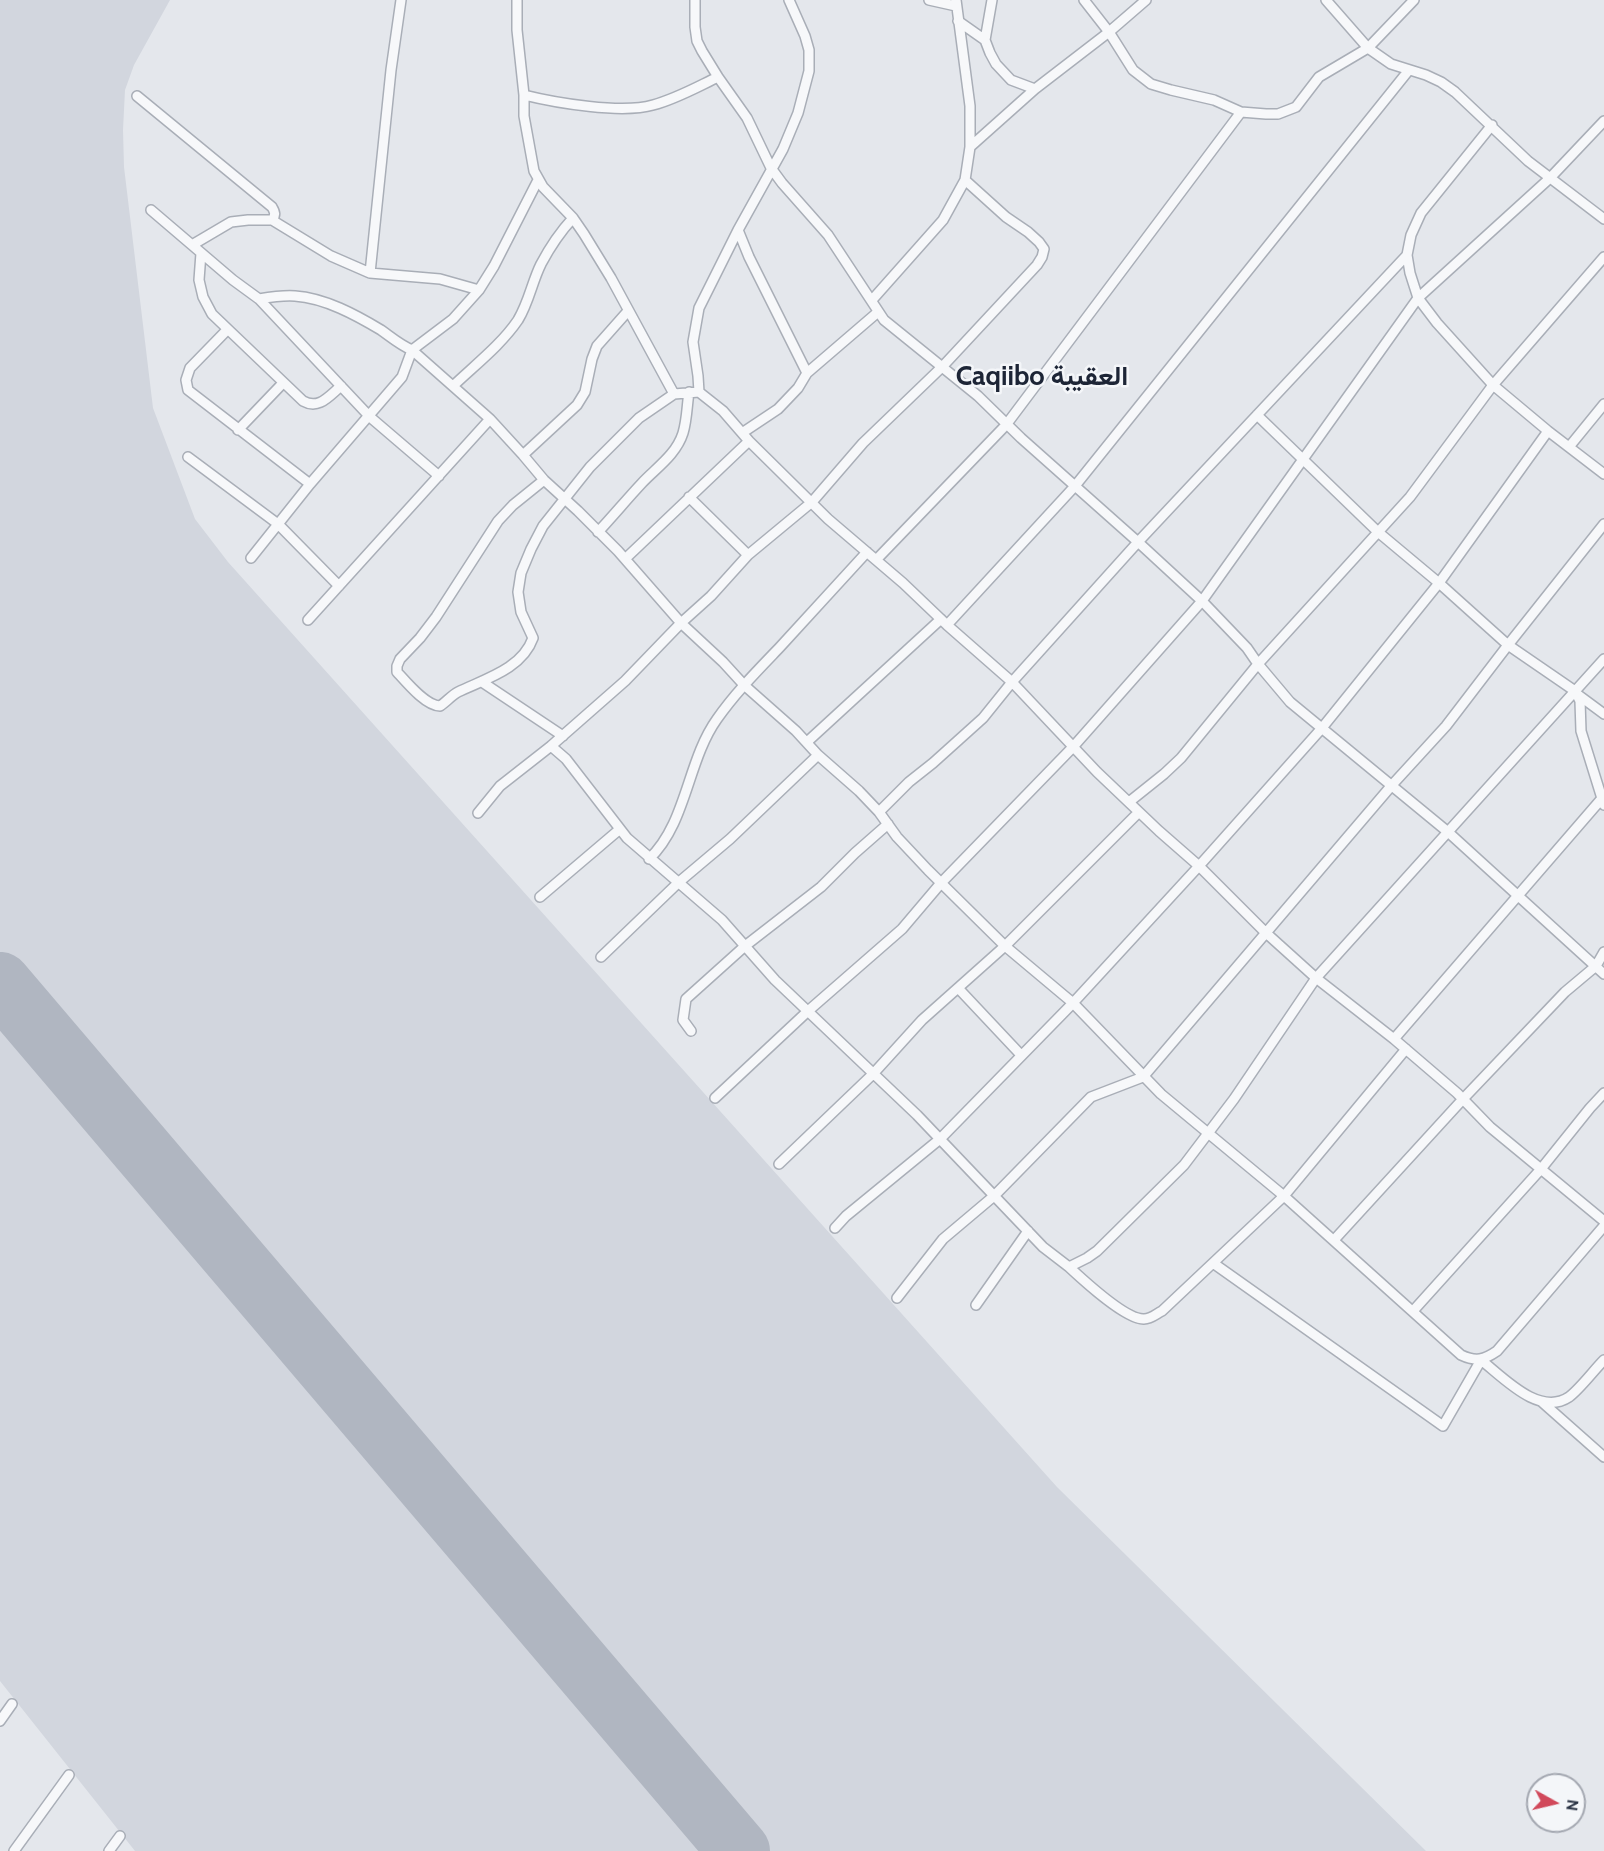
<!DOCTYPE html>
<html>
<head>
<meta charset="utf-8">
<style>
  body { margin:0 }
  #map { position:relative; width:1604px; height:1851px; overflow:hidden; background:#e4e7ec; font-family:Cabin,sans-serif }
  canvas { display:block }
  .north { position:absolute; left:1526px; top:1773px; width:60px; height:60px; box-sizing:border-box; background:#f4f6f9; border:2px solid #a4a8b1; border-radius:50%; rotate:98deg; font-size:16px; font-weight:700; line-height:24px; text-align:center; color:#2b3445 }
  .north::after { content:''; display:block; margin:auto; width:21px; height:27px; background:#d1495b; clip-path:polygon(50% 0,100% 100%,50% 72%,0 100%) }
</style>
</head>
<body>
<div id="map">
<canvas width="1604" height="1851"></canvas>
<div class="north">N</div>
</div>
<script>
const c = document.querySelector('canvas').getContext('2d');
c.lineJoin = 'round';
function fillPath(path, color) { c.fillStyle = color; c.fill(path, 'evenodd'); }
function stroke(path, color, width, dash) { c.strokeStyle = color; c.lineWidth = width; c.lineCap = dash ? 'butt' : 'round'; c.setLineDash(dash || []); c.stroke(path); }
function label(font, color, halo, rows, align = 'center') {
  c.font = font + ' Cabin,Vazirmatn,sans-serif'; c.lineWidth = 5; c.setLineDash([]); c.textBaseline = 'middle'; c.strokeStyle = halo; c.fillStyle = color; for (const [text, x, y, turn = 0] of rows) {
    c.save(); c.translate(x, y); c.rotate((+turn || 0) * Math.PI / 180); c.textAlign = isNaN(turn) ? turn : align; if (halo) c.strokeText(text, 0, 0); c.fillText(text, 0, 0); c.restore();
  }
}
const built = new Path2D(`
  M0,0H170L134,65L125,90L123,130L124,167L153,408L195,519L228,562L1057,1487L1426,1851H135L0,1681Z`);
const runway = new Path2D(`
  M0,983L739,1851`);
const minor = new Path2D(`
  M517,0V30L524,95V116L534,171L543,187L573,218L584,234L611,278L674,394
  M695,0V27L697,41L702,51L718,77L747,118L771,168L782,183L828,235L884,320L978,396L1021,438L1138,542L1202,601L1247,648L1258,664L1290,702L1448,832L1604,974
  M929,0L956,6
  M992,0L985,40L990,53L996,64L1011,80L1035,89
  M1084,0L1109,32L1133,70L1151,84L1171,90L1214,100L1241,112L1266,114H1278L1296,107L1319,77L1368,48L1414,0
  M1326,0L1368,48L1391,64L1426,75L1441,82L1455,92L1528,161L1604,219
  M958,21L985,40
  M524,95C556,103 622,114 653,105C676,99 697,87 718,77
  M137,96L272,207C275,212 276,215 272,220H248L231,222L192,245
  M1492,125L1421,213L1411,235L1407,255L1410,273L1418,298L1437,323L1493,385L1548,431L1604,474
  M970,147L1035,89L1109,32L1146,0
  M151,210L233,280L259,299C271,297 283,295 295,296C325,298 356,315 381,330C391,337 400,345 412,350L490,419L523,455L544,480L578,511L618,551L681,623L723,662L744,685L796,731L818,755L859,791L879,812L909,782L933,763L983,718L1012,682L1138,542L1407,255
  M272,220L331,256L370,273L440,279L479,290
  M738,230L749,257L807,373
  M201,253L199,280L203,297L212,314L303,401C319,410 329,396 341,386
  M370,273L391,70L401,0
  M259,299L370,417L439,476
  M872,300L943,220L965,180
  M227,330L190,368L186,380L188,390L310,484
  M453,386C475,365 501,345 518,320C529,302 532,282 541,264C550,247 560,232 573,218
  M699,392L698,376L693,342L699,308L738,230L783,149L798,113L809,71V50L805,36L789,0
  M1257,415L1378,532L1439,583L1508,645L1575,691L1580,701L1581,731L1604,805
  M238,430L283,383
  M742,433L778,409L798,388L807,373L878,312
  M1569,447L1604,404
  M523,455L577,405L585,392L592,359L597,346L628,311
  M188,457L278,524L339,586
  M544,480L513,505L498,521L436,617L420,638L400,659L397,666V672C407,683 426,706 440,706C446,702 452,695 458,692C485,679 522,669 533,638L521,612L518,592L521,573L531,549L543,526L590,467L639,418L674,394L699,392L723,411L749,441L828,519L903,583L947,625L1012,682L1097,772L1159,831L1199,866L1265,932L1316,978L1394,1039L1457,1093L1490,1127L1604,1221
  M689,497L748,555
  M598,532C613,516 627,499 642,483C656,468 676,455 683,433C687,420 687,405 689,392
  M251,558L310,484L402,377L412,350L453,319L479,290L494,266L538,180
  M625,559L749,441
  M876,560L1006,425L1241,112
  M308,620L490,419
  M947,625L1075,486L1409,70
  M482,682L563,736
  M1577,694L1604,714
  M807,742L941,619
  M551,746L566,759L627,838L722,920L775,980L917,1115L1043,1247L1069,1267L1087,1258L1097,1251L1184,1165L1234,1099L1316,978L1604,659
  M1129,802L1164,774L1181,758L1258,664L1410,497L1493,385L1604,257
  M879,812L897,837L928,870L1005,946L1073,1003L1161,1094L1284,1196L1461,1355C1476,1362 1484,1360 1497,1351L1604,1226
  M478,813L500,786L551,746L625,681L681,623L711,596L748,555L812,502L863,443L943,366L1037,265L1042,257L1044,249L1039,242L1028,232L1006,217L965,180L970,147V106L956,0
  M649,859C687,823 687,761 717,719C735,693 758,670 780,647C809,615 838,584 867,552
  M540,897L620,829
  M601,957L679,882L730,839L818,755
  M958,988L1021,1055
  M691,1031L683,1020L686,999L745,946L821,887L855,853L888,824
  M1394,1039L1604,796
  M715,1098L808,1011L902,929L941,883L1073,747L1202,601L1418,298L1550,178L1604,121
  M779,1164L873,1074L922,1020L1005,946L1139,812
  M835,1228L846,1216L940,1139L1073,1003L1199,866L1322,728L1439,583L1548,431
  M1334,1240L1463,1099L1565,992L1596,966L1604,952
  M1213,1263L1443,1426L1481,1360C1503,1377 1539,1417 1569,1397C1580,1389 1594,1370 1604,1360
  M1069,1267C1083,1280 1126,1320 1144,1319C1151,1319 1156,1314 1162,1311L1284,1196L1406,1049
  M897,1298L943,1239L994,1196L1091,1097L1143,1077L1392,785L1446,726L1508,645L1604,524
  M976,1305L1028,1231
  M1413,1311L1541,1169L1590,1108L1604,1093
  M1542,1402L1604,1457
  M0,1721L12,1704
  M14,1851L69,1775
  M109,1851L120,1836`);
const districtNames = [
  ["Caqiibo العقيبة",1042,377]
];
fillPath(built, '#d2d6de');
stroke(runway, '#b0b6c1', 62);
stroke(minor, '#a9aeb7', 12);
stroke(minor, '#f7f8fa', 9);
label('bold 27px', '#1d2536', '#f4f6f9', districtNames);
</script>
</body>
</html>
